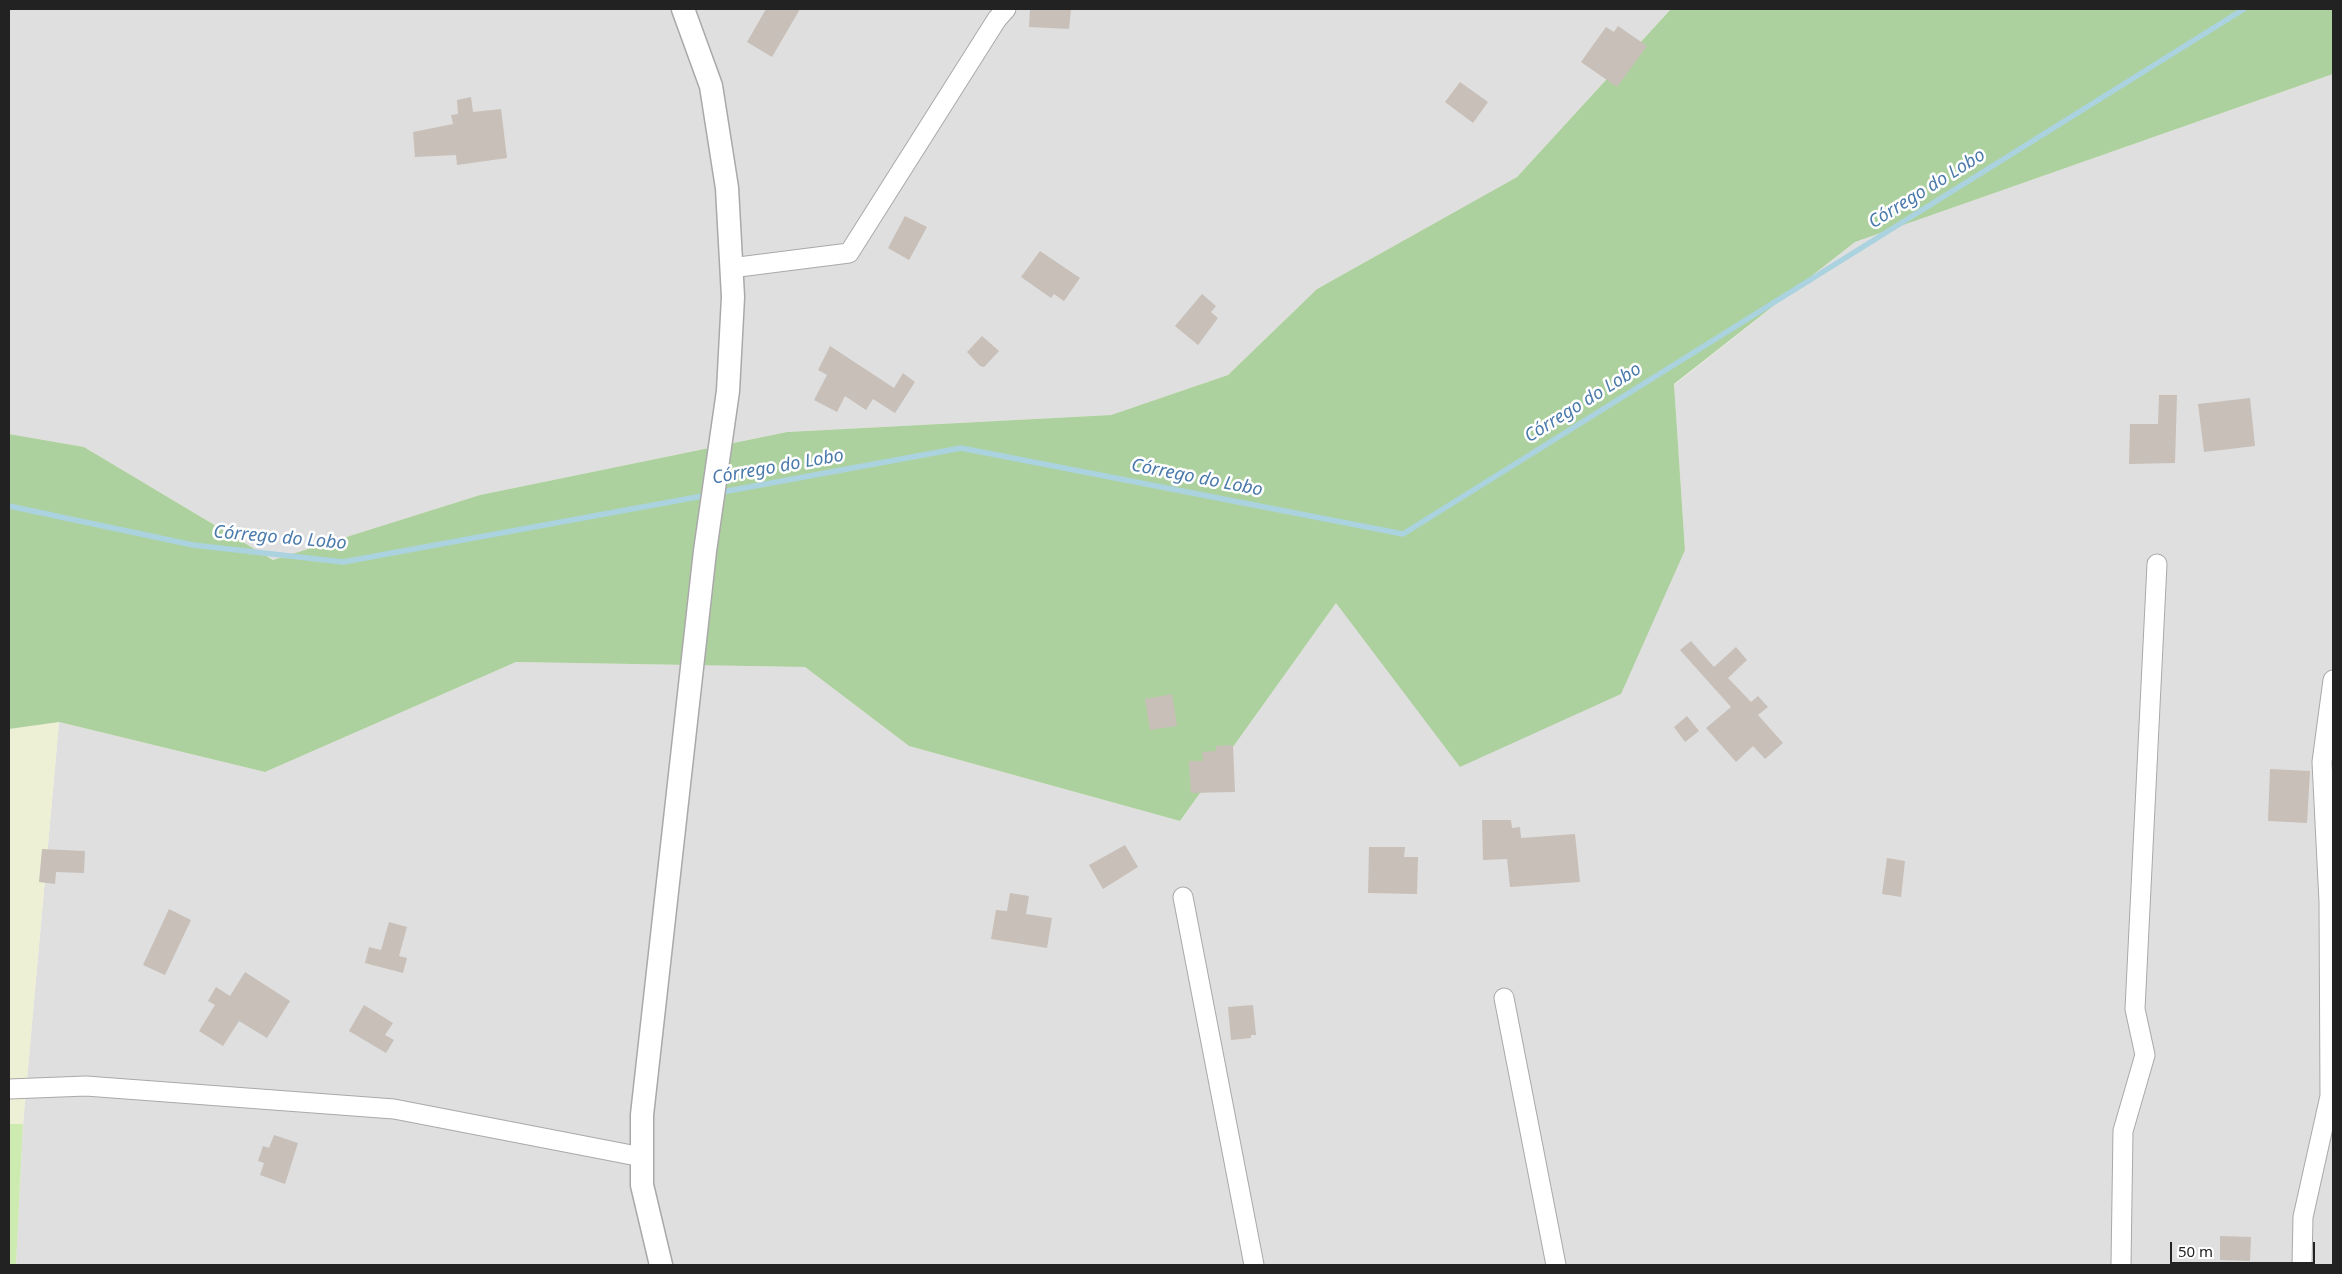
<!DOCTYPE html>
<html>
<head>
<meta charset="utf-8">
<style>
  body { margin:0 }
  #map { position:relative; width:2342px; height:1274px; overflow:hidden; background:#f2efe9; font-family:"Noto Sans",sans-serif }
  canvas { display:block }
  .frame { position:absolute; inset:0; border:10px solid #222; pointer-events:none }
  .scale { position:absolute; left:2170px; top:1242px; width:145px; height:22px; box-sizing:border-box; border:2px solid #222; border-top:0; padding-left:6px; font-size:15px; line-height:18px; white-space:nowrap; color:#222; -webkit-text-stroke:4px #fff; paint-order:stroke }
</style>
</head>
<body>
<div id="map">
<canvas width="2342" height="1274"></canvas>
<div class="frame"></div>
<div class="scale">50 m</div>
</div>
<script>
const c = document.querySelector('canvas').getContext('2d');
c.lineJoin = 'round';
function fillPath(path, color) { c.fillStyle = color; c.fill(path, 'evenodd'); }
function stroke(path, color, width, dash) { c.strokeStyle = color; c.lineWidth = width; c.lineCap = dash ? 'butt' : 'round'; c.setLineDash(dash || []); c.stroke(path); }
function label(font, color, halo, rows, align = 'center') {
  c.font = font + ' "Noto Sans",sans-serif'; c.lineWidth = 5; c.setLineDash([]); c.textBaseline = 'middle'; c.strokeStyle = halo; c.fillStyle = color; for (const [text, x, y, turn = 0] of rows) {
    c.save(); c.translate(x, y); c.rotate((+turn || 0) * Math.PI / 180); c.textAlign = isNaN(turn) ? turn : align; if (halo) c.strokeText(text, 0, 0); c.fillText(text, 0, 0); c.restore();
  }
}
const residential = new Path2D(`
  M9,9H1671L1517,177L1317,289L1228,375L1111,415L787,432L480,495L273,560L84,447L9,434Z
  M2333,74V1265H16L23,1124L59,722L265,772L516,662L805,667L909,746L1180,821L1336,603L1685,550L1674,385L1855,242Z`);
const farmland = new Path2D(`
  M59,722L23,1124H9V729Z`);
const grass = new Path2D(`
  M9,1124H23L16,1265H9Z`);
const forest = new Path2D(`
  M1671,9H2333V74L1855,242L1674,384L1685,550L1621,694L1460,767L1336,603L1180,821L909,746L805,667L516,662L265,772L59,722L9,729V434L84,447L273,560L480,495L787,432L1111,415L1228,375L1317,289L1517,177Z`);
const stream = new Path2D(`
  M717,493L961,448L1403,534L2244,9
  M9,506L193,545L343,562L708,495`);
const building = new Path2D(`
  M766,9H800L772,57L747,42Z
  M1030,9H1071L1069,29L1029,27Z
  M1618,26L1647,46L1617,87L1581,62L1606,27L1614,32Z
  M1460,82L1488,102L1473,123L1445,102Z
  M471,97L473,112L501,109L507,158L457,165L456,155L415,157L413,132L453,124L451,115L458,114L457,100Z
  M905,216L927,227L909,260L888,248Z
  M1040,251L1080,278L1064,301L1054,294L1051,298L1021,277Z
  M1202,294L1216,306L1211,312L1218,318L1198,345L1175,326Z
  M982,336L999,351L984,367L980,366L967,352Z
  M830,346L894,388L903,373L915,382L895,413L873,399L866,410L845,396L837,412L814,400L827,375L818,370Z
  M2159,395H2177L2175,463L2129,464L2130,424H2158Z
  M2250,398L2255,446L2204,452L2198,404Z
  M1691,641L1714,667L1736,647L1747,660L1728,678L1751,702L1758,696L1768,707L1758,715L1783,743L1765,759L1753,746L1736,762L1706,728L1731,707L1680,650Z
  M1172,694L1177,726L1150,730L1145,699Z
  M1687,716L1699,731L1685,742L1674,727Z
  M1233,745L1235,792L1191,793L1189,761H1203L1202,752L1216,751V746Z
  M2270,769L2310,771L2307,823L2268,821Z
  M1482,820H1511L1512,828L1520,827L1521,838L1575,834L1580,882L1510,887L1507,859L1483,860Z
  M1125,845L1138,867L1103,889L1089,865Z
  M1369,847H1405L1404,857H1418L1417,894L1368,893Z
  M42,849L85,851L84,873L56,872L55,884L39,882Z
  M1887,858L1905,861L1901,897L1882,894Z
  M1010,893L1029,896L1026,914L1052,918L1047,948L991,939L996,910L1007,911Z
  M169,909L191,920L165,975L143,965Z
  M389,922L407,927L399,956L407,958L403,973L365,963L369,947L381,950Z
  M245,972L290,1001L267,1038L239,1021L223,1046L199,1031L215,1005L208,1001L216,987L230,996Z
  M364,1005L393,1023L385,1035L394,1040L386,1053L349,1031Z
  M1253,1005L1256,1035H1251V1038L1231,1040L1228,1007Z
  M274,1135L298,1143L285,1184L260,1175L264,1163L258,1161L263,1146L269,1148Z
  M2220,1236L2251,1237L2250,1261L2220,1260Z`);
const minor = new Path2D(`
  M731,268L849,253L997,19L1006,9
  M1183,897L1254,1265
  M1504,998L1556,1265
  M9,1089L86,1086L394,1109L642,1157
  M2121,1265L2123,1131L2145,1055L2135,1009L2157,564
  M2302,1265L2303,1217L2330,1096L2329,902L2322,762L2333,680`);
const tertiary = new Path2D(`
  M661,1265L642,1185V1115L705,551L728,391L733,297L727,188L711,86L683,9`);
const waterNames = [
  ["Córrego do Lobo",1927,189,-32],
  ["Córrego do Lobo",1583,403,-32],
  ["Córrego do Lobo",778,467,-10],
  ["Córrego do Lobo",1197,478,11],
  ["Córrego do Lobo",280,538,5]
];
fillPath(residential, '#e0dfdf');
fillPath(farmland, '#eef0d5');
fillPath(grass, '#cdebb0');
fillPath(forest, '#add19e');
stroke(stream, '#aad3df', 5.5);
fillPath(building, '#c7bfb8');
stroke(minor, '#a9a9a9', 21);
stroke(tertiary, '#a9a9a9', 25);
stroke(minor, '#fff', 19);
stroke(tertiary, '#fff', 22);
label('italic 18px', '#4a7aab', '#fff', waterNames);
</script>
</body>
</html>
